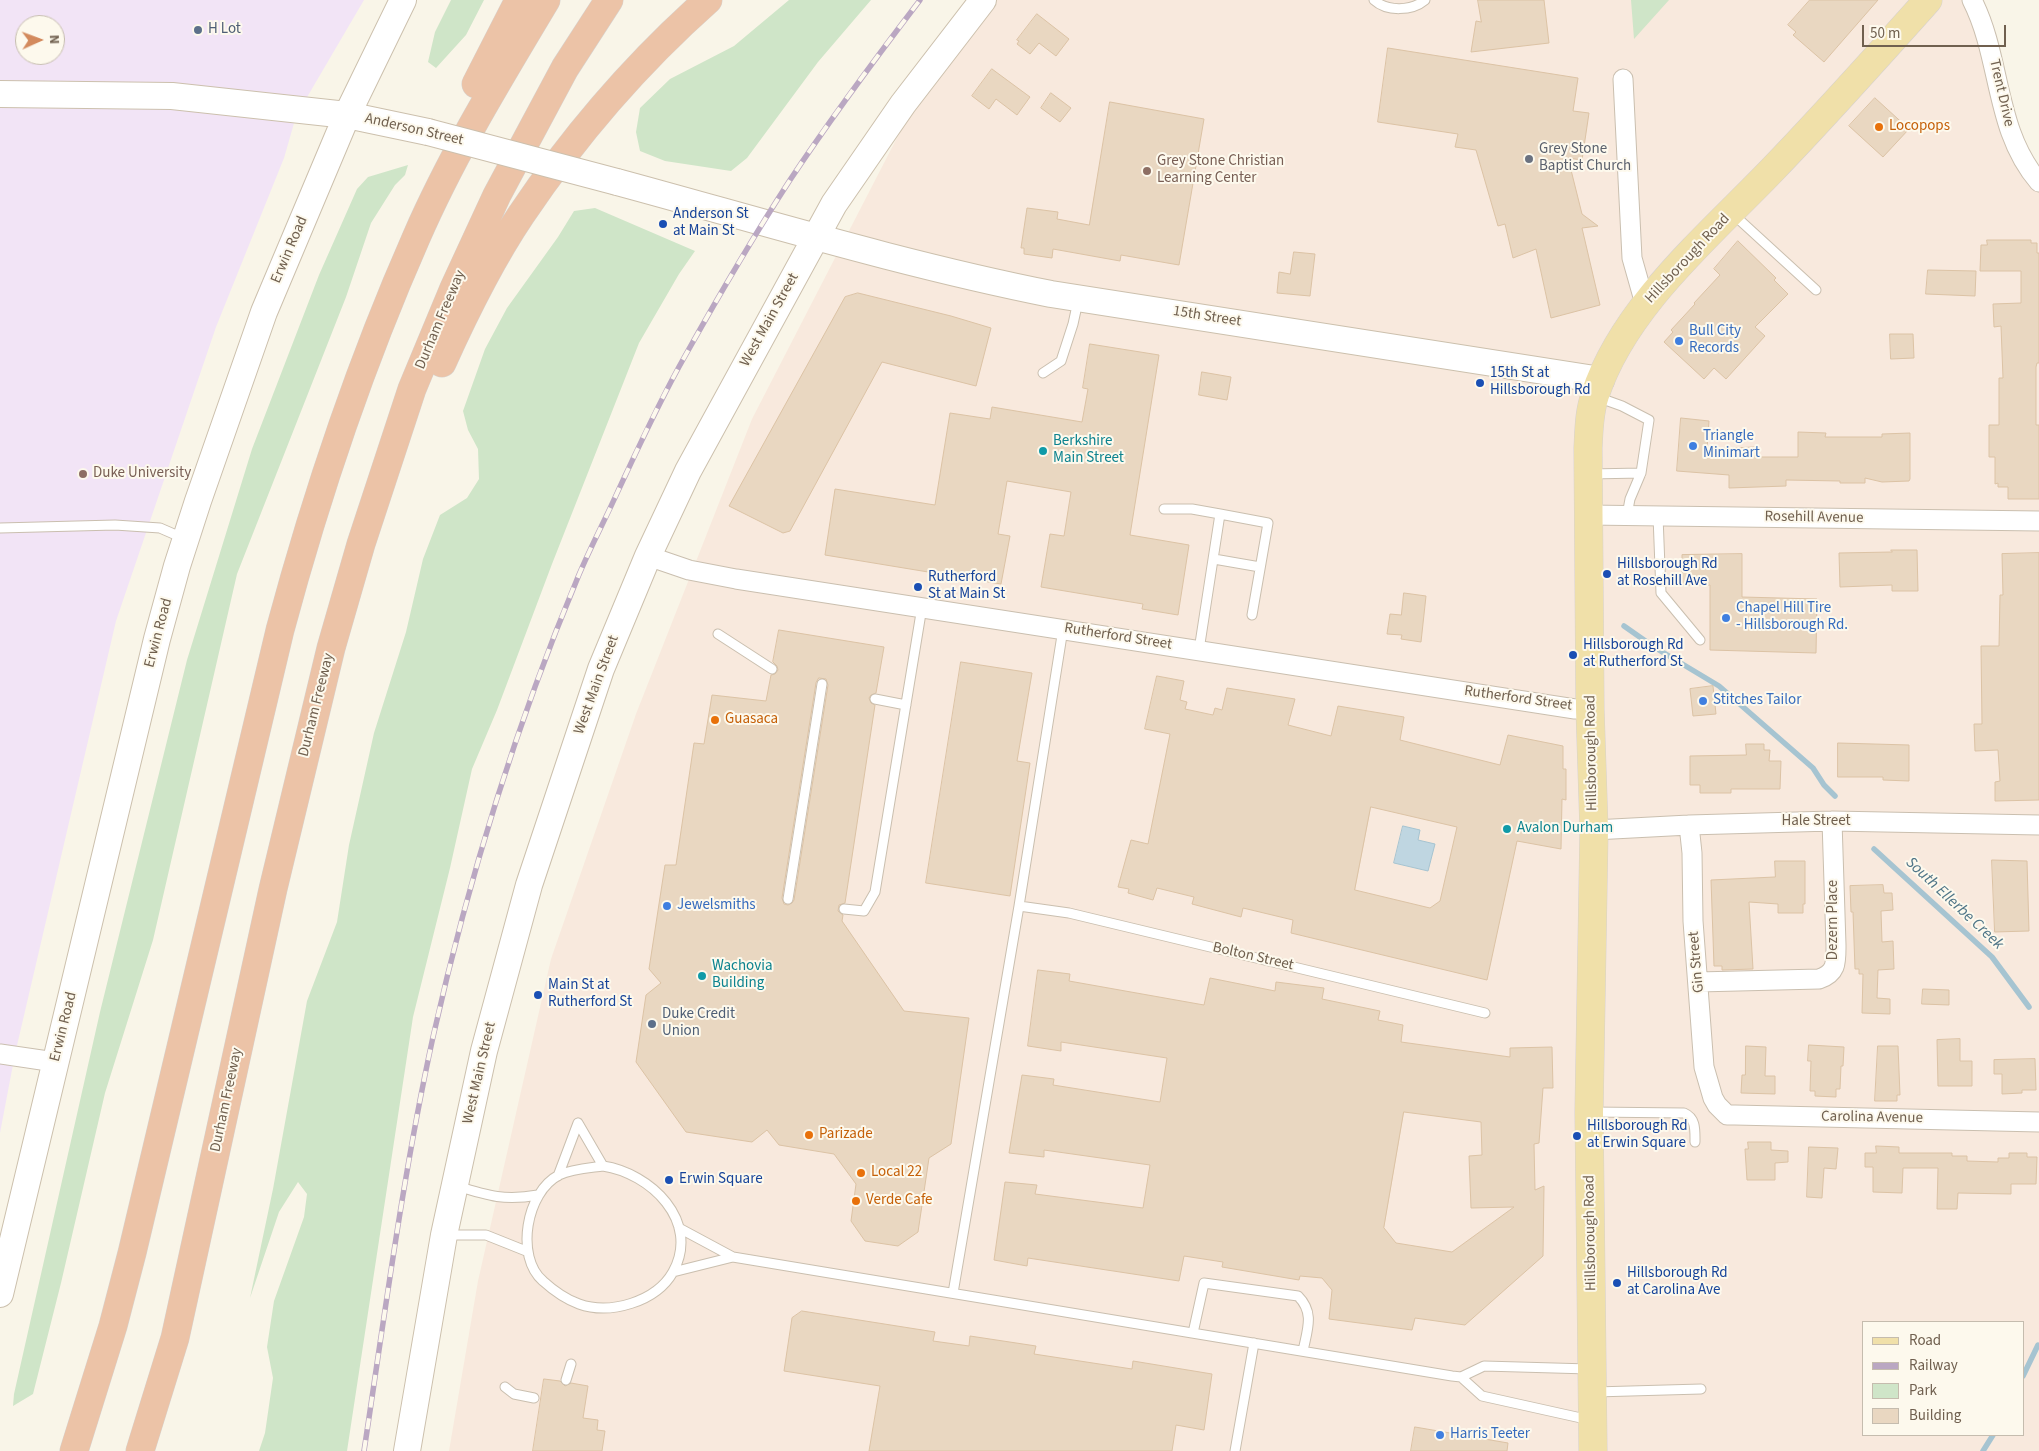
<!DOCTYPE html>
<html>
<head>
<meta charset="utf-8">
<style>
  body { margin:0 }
  #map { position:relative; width:2039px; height:1451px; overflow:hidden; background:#f9f5e8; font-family:"Source Sans 3",sans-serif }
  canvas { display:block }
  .legend { position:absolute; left:1862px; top:1321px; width:162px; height:115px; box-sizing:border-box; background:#fdf9ed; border:1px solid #c5bcae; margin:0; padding:6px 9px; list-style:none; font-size:15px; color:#70604f }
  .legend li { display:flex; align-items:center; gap:10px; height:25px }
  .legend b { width:25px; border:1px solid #c5bcae }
  .north { position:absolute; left:15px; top:15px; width:50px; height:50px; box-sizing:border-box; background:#fdf9ed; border:1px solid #c5bcae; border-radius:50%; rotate:88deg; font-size:14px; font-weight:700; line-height:20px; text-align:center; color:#70604f }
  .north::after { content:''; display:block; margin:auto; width:18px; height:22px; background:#d38a5d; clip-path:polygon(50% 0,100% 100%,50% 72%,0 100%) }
  .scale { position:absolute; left:1862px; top:25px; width:144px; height:22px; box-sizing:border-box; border:2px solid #70604f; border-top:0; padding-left:6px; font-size:15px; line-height:18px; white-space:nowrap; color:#70604f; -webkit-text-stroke:4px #fdf9ed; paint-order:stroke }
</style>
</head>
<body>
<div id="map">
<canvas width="2039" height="1451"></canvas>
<ul class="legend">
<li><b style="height:6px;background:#f0e0a9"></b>Road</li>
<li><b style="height:6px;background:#baa7c2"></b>Railway</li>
<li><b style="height:14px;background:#cfe5c8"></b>Park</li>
<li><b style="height:14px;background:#e9d7c1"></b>Building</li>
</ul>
<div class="north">N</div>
<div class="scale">50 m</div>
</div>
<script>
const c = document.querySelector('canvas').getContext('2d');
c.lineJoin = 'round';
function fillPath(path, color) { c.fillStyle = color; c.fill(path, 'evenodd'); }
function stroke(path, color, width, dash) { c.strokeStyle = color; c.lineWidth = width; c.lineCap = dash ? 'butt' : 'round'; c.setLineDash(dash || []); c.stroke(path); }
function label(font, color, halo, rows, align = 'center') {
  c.font = font + ' "Source Sans 3",sans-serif'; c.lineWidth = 4; c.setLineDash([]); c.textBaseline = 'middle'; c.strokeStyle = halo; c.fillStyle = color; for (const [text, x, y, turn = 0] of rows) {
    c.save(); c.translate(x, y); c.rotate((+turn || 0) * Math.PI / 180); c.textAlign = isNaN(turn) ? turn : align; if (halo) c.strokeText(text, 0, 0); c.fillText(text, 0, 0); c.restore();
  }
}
const commercial = new Path2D(`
  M991,0H1965L2039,185V1451H449L478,1281L551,959L636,714L752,419L934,66ZM1863,1322H2023V1435H1863Z`);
const education = new Path2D(`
  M0,0H364L296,116L284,158L216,327L116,621L15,1054L0,1133ZM25,25H55V55H25Z`);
const green = new Path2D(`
  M451,0H484L466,35L436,68L428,62L435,32Z
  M789,0H871L818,62L747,158L731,171L665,161L640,151L636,132L640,108L670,79L734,46Z
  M1631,0H1669L1634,39Z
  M408,165L405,175L395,185L371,223L346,297L237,574L153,940L105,1093L61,1283L33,1394L13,1406L14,1394L100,1012L187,660L252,449L319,275L357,189L368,177Z
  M595,208L695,251L679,274L639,343L552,564L497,710L472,769L450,868L413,1017L347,1451H259L265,1433L273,1378L267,1347L274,1301L304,1217L307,1194L298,1182L279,1212L250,1298L273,1189L307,1001L337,922L349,845L374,733L406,632L423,559L440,515L467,498L479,479L478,449L468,430L463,411L485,349L507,308L558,237L574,211Z`);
const water = new Path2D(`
  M1403,826L1420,830L1418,840L1435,844L1428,871L1394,863Z`);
const stream = new Path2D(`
  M1624,626L1654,647L1719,686L1813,768L1824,785L1835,796
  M1874,849L1992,957L2029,1007
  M2023,1376L2038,1345
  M1983,1451L1993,1435`);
const building = new Path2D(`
  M1478,0H1544L1549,43L1471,52L1476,21L1481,22Z
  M1810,0H1878L1824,62L1793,35L1796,32L1788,25Z
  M1037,14L1069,39L1056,56L1039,43L1030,54L1017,44L1019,41L1017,40Z
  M1388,48L1578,78L1573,111L1589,113L1582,160L1568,158L1582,214L1598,226L1582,228L1600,305L1551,318L1536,249L1513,258L1505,224L1498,226L1476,150L1455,147L1458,134L1378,122Z
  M992,69L1030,97L1017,115L996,99L989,109L972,96Z
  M1051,93L1071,108L1060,122L1041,108Z
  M1875,98L1909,129L1883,157L1849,126Z
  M1110,102L1204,119L1179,265L1121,255L1120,261L1053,249L1052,258L1024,254V248H1021L1027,208L1058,212L1057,219L1089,225Z
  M1987,240H2031V243H2037V253H2039V363H2037L2036,367V425H2039V499H2008V487H1998V483L1995,484V457H1989V425H1999V378H2003L2001,326L1994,327L1993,304L2021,303V271H1980L1981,245H1987Z
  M1738,241L1776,278L1774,280L1788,294L1755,327L1765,336L1726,379L1714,368L1704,379L1664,342L1673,332L1671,330L1695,304L1694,303L1720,275L1714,269Z
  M1294,252L1315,254L1310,296L1277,293L1279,272L1290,274Z
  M1928,270L1976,271L1975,296L1926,294Z
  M858,293L951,316L991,328L976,386L882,362L790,531L783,533L729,506L845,297Z
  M1890,334H1913L1914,358L1891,359Z
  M1090,344L1159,355L1130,535L1189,545L1178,615L1142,609L1143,604L1041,587L1050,534L1064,536L1071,492L1007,481L998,534L1010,536L1001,584L825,555L835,489L935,505L950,413L990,419L992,407L1082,422L1088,389L1083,388Z
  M1202,372L1231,377L1227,400L1199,395Z
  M1681,418L1709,421L1707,449L1755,447V457H1798V432L1826,433L1825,437H1882V434L1910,433V479L1909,481L1882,482L1865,478V483H1840V481L1786,480V486L1729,488V475L1677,471Z
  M1891,550H1917L1918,591H1892V585L1840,587L1839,553L1892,552Z
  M2039,553V800L1995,801V782L2000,781L1998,750L1975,751L1974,724H1982L1981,646H1999L2000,595H2003L2002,554Z
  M1742,554V597L1817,599L1816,653L1710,650V585H1682V555Z
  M1404,593L1426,596L1421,642L1401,639L1402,635L1387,634L1390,614L1401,615Z
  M779,630L884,647L876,693L871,695L869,698L871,703L875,705L845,903L839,905L838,911L843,915L842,921L904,1011L969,1018L951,1144L929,1158L918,1232L898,1246L865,1241L851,1221L856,1184L834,1154L779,1145L767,1130L752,1142L686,1132L636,1062L646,995L661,983L649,969L665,865H676L694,743L704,744L712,695L766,701L771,675L775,674L778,670L777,666L773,662ZM819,678L826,679L828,685L794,900L792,903L788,905L784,904L782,898L816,683Z
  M961,662L1032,673L1017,761L1030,763L1010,896L926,883Z
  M1157,676L1184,681L1180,700L1187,702L1185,709L1213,715L1215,708L1222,710L1227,688L1295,699L1288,725L1331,736L1338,706L1404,717L1400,740L1500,765L1508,735L1563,746V769H1566V800L1562,799L1561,849L1517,841L1487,980L1291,933L1293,920L1243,908L1241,917L1192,904L1194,897L1157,888L1153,900L1128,893L1129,889L1118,887L1131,840L1148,844L1170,734L1145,729ZM1371,807L1457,827L1440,901L1430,908L1355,890Z
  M1713,686L1716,714L1693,716L1690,689Z
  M1838,743L1909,745V781L1883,780V777H1838Z
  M1746,744H1764V750H1770L1769,761H1781L1780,789H1731V793H1700V785H1690V756L1746,755Z
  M1992,860L2027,861L2029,931L1995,932Z
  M1775,861H1805V904H1803V913H1778V904L1749,902L1753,969L1722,970V966H1714L1711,880L1775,877Z
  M1883,885L1884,893H1892L1893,910L1881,911L1882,942L1893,941L1894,969L1878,970L1877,998L1890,999V1014L1862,1013L1863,974H1859V969H1855L1853,912H1851L1850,886Z
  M1038,970L1070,974L1069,981L1204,1005L1210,978L1275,991L1276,982L1324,988L1322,999L1380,1011L1378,1020L1403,1025L1401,1042L1510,1057V1048L1552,1047L1553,1088H1543L1539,1143L1534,1144L1535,1190L1544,1186L1543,1256L1465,1325L1415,1318L1412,1330L1329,1319L1332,1290L1322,1278L1300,1276L1299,1280L1222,1267L1223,1262L1184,1256L1179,1281L1028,1258L1027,1266L994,1260L1005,1182L1037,1185L1035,1194L1143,1208L1150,1165L1044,1150V1157L1009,1153L1022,1075L1054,1079L1053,1085L1160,1102L1167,1058L1061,1042V1051L1028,1046ZM1404,1112L1481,1122L1482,1155L1469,1156L1471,1208L1514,1207L1452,1252L1396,1243L1384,1228Z
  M1923,989L1949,990V1005L1922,1004Z
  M1960,1039V1061H1972V1086H1938L1937,1040Z
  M1809,1045L1844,1047L1843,1066H1841L1840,1089H1836V1097L1815,1096V1091H1810L1811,1061H1808Z
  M1746,1046L1766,1047L1765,1076H1775V1094L1741,1093L1742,1075H1745Z
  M1878,1046H1898L1900,1095H1897V1101H1875Z
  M2035,1059L2036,1090H2022V1093L2002,1094V1074H1994V1060Z
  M1748,1142H1771V1150L1788,1151V1162L1775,1163V1180H1747L1745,1149H1748Z
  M1876,1146L1899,1147V1153H1952V1156H1967V1161L1998,1162V1158H2009V1153H2027V1157H2037L2036,1184H2011V1194L1958,1193L1957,1209H1937L1938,1168H1903L1902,1193L1873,1192V1167H1865V1153H1876Z
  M1809,1147L1838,1148L1836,1169L1824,1168L1822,1198L1807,1197Z
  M802,1311L935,1332L933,1341L969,1346L970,1336L1036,1346L1034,1354L1132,1369L1133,1361L1212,1374L1204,1430L1176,1425L1172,1451H869L880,1386L784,1371L792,1318Z
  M544,1379L560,1381L565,1386L571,1383L588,1386L583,1418L598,1420L597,1430L605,1431L602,1451H533Z
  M1415,1427L1508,1443L1507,1451H1411Z`);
const lane = new Path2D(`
  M1374,0C1387,12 1412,11 1425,0
  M1733,214L1816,290
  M1043,373L1061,361L1073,324L1078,301
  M1590,474L1641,473L1649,420L1622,406L1597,397
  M1164,509H1192L1220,514
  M1627,515L1630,499L1641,473
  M1658,516L1661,593L1700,640
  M0,528L115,525L160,528L183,538
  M1214,559L1260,567
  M718,634L772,669
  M1199,650L1220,514L1268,523L1252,615
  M875,699L906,705
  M788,899L822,684
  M1019,906L1069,913L1485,1013
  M844,909L864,911L875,892L922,607
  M1592,1112L1684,1113C1696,1118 1695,1130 1695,1142
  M578,1123L603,1166
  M603,1166C650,1173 701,1221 673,1272C656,1302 610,1315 579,1304C565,1299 554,1291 543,1281C515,1257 526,1192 559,1175C572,1169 589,1168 603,1166Z
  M558,1176L578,1123
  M457,1186C489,1196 505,1201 538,1195
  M679,1228L733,1257L1452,1376L1461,1377L1482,1396L1590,1420
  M447,1235H486L526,1251
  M673,1272L733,1257
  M953,1293L1019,906L1063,629
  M1193,1333L1204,1283L1298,1296C1315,1313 1307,1330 1303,1351
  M1461,1377L1484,1366L1589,1369
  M566,1380L571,1364
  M505,1387L514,1394L534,1398
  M1595,1392L1701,1389
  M1235,1451L1254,1343`);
const street = new Path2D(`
  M1972,0C2002,59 1994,130 2039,182
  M1623,79L1632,258L1645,304
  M1588,515L2039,521
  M648,556L689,570L736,579L1575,709H1590
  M1689,825L1692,853L1693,921L1704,1067L1713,1098L1717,1105L1727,1115H1735L2039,1122
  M1594,830L1689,825L1832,821L2039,825
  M1698,982L1819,979C1837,973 1836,962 1836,945L1832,821
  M0,1054L55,1062`);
const secondary = new Path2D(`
  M0,94L172,96L347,115L428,132
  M617,182C761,221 905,265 1051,294L1601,380
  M0,1294L157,639L177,566L198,501L264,312L347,115L403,0
  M407,1451L444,1235L484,1051L529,885L601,669L648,556L688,471L834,204L903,104L983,0`);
const primary = new Path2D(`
  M1593,1451L1589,1112L1594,830L1590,709L1588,448C1589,430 1589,412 1595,395C1624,306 1711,234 1774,168C1827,113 1877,57 1928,0`);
const highway = new Path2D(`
  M476,84L519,0
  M442,363C465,312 490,261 521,215C574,136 637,63 708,0
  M74,1451L113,1326L132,1253L280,630C316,496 360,365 416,238C452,155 500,77 546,0
  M140,1451L175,1338L273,889L331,648L361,544L412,389L454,288L497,195L565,68L609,0`);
const rail = new Path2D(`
  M364,1451C385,1313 403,1174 433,1037C468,881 516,725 578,577C590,548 605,520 618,491C639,446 660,400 685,356C718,297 753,237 790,180C831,118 875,59 920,0`);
const secondaryBridge = new Path2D(`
  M428,132L617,182`);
const markers = [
  [198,30,5,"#5c6f8a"],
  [1879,127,5,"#e8710a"],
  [1529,159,5,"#6b7280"],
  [1147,171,5,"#8d6e63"],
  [663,224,5,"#1a4fb4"],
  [1679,341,5,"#3f7fe0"],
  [1480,383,5,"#1a4fb4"],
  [1693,446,5,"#3f7fe0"],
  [1043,451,5,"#0f9aa8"],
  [83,474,5,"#8d6e63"],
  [1607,574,5,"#1a4fb4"],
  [918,587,5,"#1a4fb4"],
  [1726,618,5,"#3f7fe0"],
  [1573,655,5,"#1a4fb4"],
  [1703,701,5,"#3f7fe0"],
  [715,720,5,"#e8710a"],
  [1507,829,5,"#0f9aa8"],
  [667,906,5,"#3f7fe0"],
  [702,976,5,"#0f9aa8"],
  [538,995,5,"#1a4fb4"],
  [652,1024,5,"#5c6f8a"],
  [809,1135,5,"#e8710a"],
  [1577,1136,5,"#1a4fb4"],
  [861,1173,5,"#e8710a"],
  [669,1180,5,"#1a4fb4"],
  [856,1201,5,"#e8710a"],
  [1617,1283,5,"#1a4fb4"],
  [1440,1435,5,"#3f7fe0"]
];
const serviceNames = [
  ["H Lot",208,30],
  ["Duke Credit",662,1015],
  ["Union",662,1032]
];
const streetNames = [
  ["Trent Drive",2001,93,77],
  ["Anderson Street",414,130,13],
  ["Erwin Road",290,250,-67],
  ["Hillsborough Road",1688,259,-47],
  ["15th Street",1207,317,9],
  ["Durham Freeway",441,320,-67],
  ["West Main Street",770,320,-61],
  ["Rosehill Avenue",1814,518,1],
  ["Erwin Road",159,633,-75],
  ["Rutherford Street",1118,637,9],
  ["West Main Street",597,685,-70],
  ["Rutherford Street",1518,699,8],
  ["Durham Freeway",317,705,-76],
  ["Hillsborough Road",1592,753,-91],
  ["Hale Street",1816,822],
  ["Dezern Place",1834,920,-90],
  ["Bolton Street",1253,957,13],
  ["Gin Street",1697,962,-95],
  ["Erwin Road",64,1027,-76],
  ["West Main Street",480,1073,-77],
  ["Durham Freeway",227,1100,-78],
  ["Carolina Avenue",1872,1118,1],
  ["Hillsborough Road",1591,1233,-91]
];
const foodNames = [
  ["Locopops",1889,127],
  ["Guasaca",725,720],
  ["Parizade",819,1135],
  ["Local 22",871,1173],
  ["Verde Cafe",866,1201]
];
const worshipNames = [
  ["Grey Stone",1539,150],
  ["Baptist Church",1539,167]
];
const educationNames = [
  ["Grey Stone Christian",1157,162],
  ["Learning Center",1157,179],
  ["Duke University",93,474]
];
const transitNames = [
  ["Anderson St",673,215],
  ["at Main St",673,232],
  ["15th St at",1490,374],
  ["Hillsborough Rd",1490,391],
  ["Hillsborough Rd",1617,565],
  ["at Rosehill Ave",1617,582],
  ["Rutherford",928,578],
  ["St at Main St",928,595],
  ["Hillsborough Rd",1583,646],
  ["at Rutherford St",1583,663],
  ["Main St at",548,986],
  ["Rutherford St",548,1003],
  ["Hillsborough Rd",1587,1127],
  ["at Erwin Square",1587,1144],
  ["Erwin Square",679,1180],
  ["Hillsborough Rd",1627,1274],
  ["at Carolina Ave",1627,1291]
];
const shopNames = [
  ["Bull City",1689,332],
  ["Records",1689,349],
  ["Triangle",1703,437],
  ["Minimart",1703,454],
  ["Chapel Hill Tire",1736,609],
  ["- Hillsborough Rd.",1736,626],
  ["Stitches Tailor",1713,701],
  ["Jewelsmiths",677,906],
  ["Harris Teeter",1450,1435]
];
const cultureNames = [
  ["Berkshire",1053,442],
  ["Main Street",1053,459],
  ["Avalon Durham",1517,829],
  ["Wachovia",712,967],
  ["Building",712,984]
];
const waterNames = [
  ["South Ellerbe Creek",1954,904,43]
];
fillPath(commercial, '#f8e9dd');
fillPath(education, '#f2e4f6');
fillPath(green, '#cfe5c8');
fillPath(water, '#bfd6e1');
stroke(water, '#a6c4d1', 1);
stroke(stream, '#a6c4d1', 5.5);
fillPath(building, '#e9d7c1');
stroke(building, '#dcc3a5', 1);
stroke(lane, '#cabfaf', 11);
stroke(street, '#cabfaf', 21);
stroke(secondary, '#ccc0ad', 28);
stroke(primary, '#d7d2ce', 29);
stroke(highway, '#d7d2ce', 29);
stroke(lane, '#fff', 9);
stroke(street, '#fff', 19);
stroke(secondary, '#fff', 26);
stroke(primary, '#f0e0a9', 28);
stroke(highway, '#ecc3a7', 28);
stroke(rail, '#baa7c2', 5.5);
stroke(rail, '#fdf9ed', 4, [11]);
stroke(secondaryBridge, '#ccc0ad', 28, []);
stroke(secondaryBridge, '#fff', 26);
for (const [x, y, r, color] of markers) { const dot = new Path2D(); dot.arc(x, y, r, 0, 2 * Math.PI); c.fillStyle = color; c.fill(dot); stroke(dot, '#fdf9ed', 2); }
label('15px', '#4e5e75', '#fdf9ed', serviceNames, 'left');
label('15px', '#70604f', '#fdf9ed', streetNames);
label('15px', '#c56008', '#fdf9ed', foodNames, 'left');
label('15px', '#5b616d', '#fdf9ed', worshipNames, 'left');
label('15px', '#785e54', '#fdf9ed', educationNames, 'left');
label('15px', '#164399', '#fdf9ed', transitNames, 'left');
label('15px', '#366cbe', '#fdf9ed', shopNames, 'left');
label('15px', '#0d838f', '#fdf9ed', cultureNames, 'left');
label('italic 16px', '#4f7587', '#fdf9ed', waterNames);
</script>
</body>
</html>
